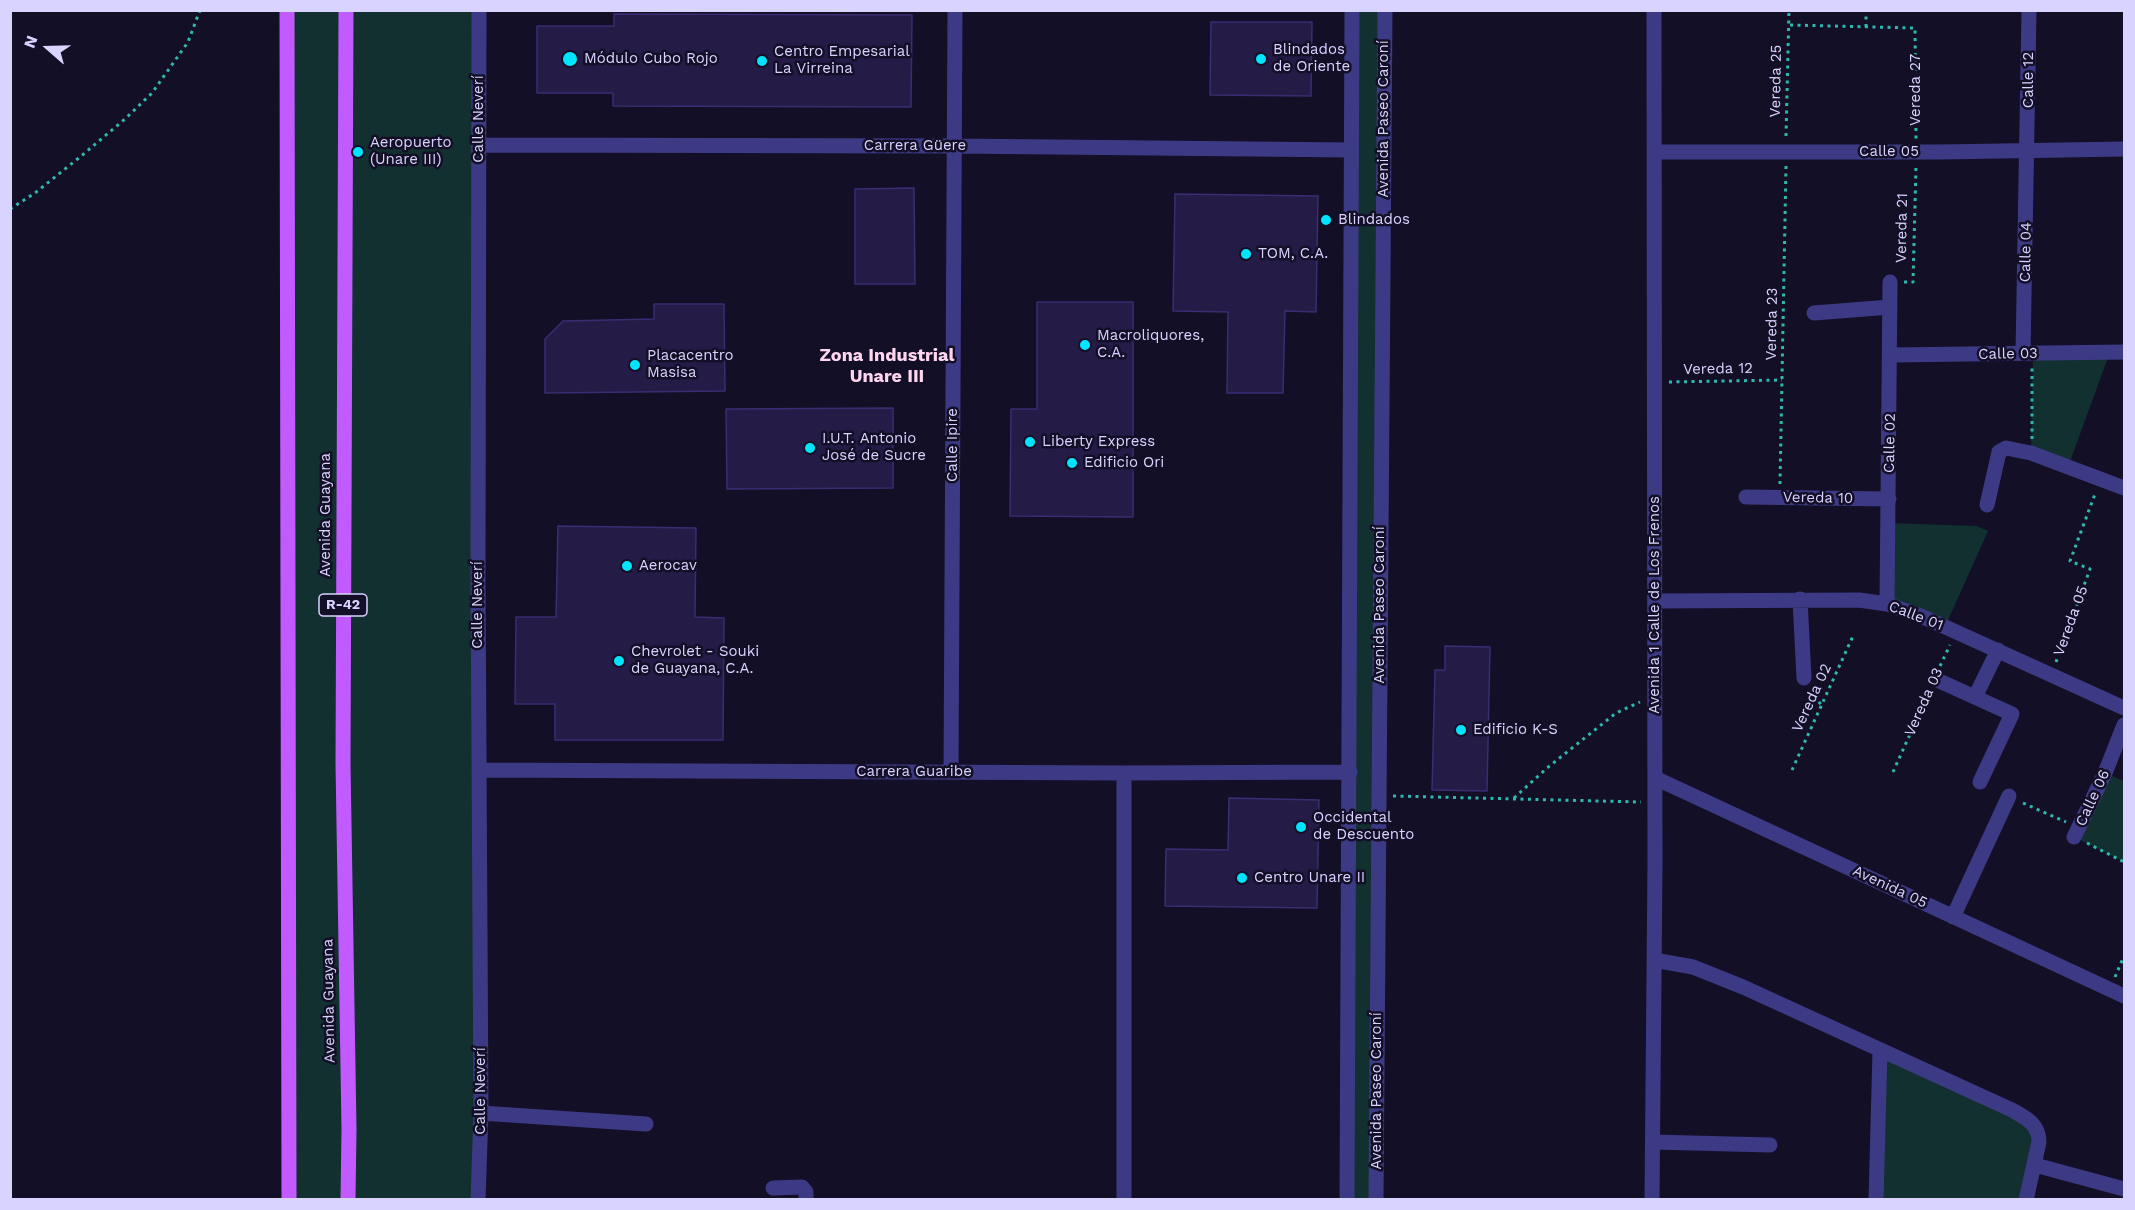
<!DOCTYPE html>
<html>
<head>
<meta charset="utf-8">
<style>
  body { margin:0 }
  #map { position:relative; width:2135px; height:1210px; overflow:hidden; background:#130f26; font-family:"Work Sans",sans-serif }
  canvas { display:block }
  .frame { position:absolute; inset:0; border:12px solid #d9d4ff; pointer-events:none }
  .north { position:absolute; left:18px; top:18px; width:60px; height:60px; -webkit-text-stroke:4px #130f26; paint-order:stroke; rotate:290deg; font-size:16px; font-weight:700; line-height:24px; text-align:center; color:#d9d4ff }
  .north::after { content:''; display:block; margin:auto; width:21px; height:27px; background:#d9d4ff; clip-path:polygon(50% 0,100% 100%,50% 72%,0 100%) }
</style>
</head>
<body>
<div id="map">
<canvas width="2135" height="1210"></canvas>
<div class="frame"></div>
<div class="north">N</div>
</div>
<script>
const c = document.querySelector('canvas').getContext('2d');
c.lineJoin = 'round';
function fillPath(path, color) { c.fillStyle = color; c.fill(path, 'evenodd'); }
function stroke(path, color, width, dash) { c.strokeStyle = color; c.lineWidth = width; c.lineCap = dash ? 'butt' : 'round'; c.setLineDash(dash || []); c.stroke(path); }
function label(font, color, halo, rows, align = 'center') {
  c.font = font + ' "Work Sans",sans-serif'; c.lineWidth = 5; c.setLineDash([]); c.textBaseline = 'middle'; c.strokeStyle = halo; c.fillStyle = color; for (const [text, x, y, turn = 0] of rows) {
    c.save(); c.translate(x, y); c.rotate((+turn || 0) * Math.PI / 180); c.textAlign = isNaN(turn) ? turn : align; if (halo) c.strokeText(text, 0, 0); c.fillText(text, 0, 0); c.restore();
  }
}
const green = new Path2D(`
  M1385,10L1376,1199L1347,1200L1352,11Z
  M287,11H479L477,1199H289Z
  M2110,352L2068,467L2031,453L2033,353Z
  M1889,523L1977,526L1988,531L1945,627L1887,604Z
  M2105,773L2124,781V862L2074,837Z
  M1880,1051L2035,1126L2026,1199L1876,1200Z`);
const building = new Path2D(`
  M614,14L912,15L911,107L613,106V93H537V26H614Z
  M1211,22H1312L1311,96L1210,95Z
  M914,188L915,284H855V189Z
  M1175,194L1318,196L1316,312L1285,311L1283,393H1227L1228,312L1173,311Z
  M1037,302H1133V517L1010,516L1011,409H1037Z
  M654,304H724L725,391L545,393V339L563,321L654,319Z
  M893,408V488L727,489L726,409Z
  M558,526L696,528L695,617L724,618L723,740H555V704H515L516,617H556Z
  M1445,646L1490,647L1487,791L1432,790L1435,670H1445Z
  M1229,798L1319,800L1317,908L1165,906L1166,849L1228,850Z`);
const path = new Path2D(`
  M1790,25L1915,28L1916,139
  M1866,27V10
  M1786,136L1789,10
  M10,209L35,193L80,157L125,119L152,93L188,42L200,10
  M1904,282H1913L1916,166
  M1669,382L1782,380
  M2032,439V367
  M1780,484L1786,166
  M2056,662L2090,569L2070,561L2095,494
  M1940,666L1950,645
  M1811,689L1821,705
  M1792,770L1853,636
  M1893,772L1929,692
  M1393,796L1641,802
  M1514,798L1547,768L1616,713L1640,702
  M2023,803L2066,822
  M2087,843L2124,862
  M2115,977L2124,956`);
const minor = new Path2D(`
  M478,145L954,146L1351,150
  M1654,152H1940L2124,149
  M1814,313L1890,307
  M2023,353L2029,10
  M1891,355L2124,352
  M1746,497L1889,499
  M1987,505L1999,452L2006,448L2031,453L2124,488
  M1800,599L1804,678
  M1655,601L1859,600L1887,604L1921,616L2124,708
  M1887,604L1890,282
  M1935,679L2012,714L1980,782
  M1975,697L1998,650
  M479,770L1124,773L1350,772
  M951,772L955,10
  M1655,778L2124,996
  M2074,837L2105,773L2124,725
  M1953,917L2009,796
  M1654,960L1693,967L1743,987L2012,1110C2026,1118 2039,1124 2039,1142L2026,1200
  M481,1113L646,1124
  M1653,1142L1770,1145
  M2035,1165L2124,1189
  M773,1188L802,1187L806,1192V1200
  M478,1200L481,1113L478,579L479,10
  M1124,1200V773
  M1347,1200L1352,10
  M1376,1200L1385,10
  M1652,1200L1655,863L1654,10
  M1876,1200L1880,1051`);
const major = new Path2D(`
  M287,10L289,1200
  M346,10L343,763L349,1129L348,1200`);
const markers = [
  [570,59,8,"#00e5ff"],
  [1261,59,6,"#00e5ff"],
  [762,61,6,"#00e5ff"],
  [358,152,6,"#00e5ff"],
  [1326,220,6,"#00e5ff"],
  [1246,254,6,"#00e5ff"],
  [1085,345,6,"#00e5ff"],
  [635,365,6,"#00e5ff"],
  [1030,442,6,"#00e5ff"],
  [810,448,6,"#00e5ff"],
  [1072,463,6,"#00e5ff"],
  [627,566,6,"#00e5ff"],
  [619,661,6,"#00e5ff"],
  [1461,730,6,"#00e5ff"],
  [1301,827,6,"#00e5ff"],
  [1242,878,6,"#00e5ff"]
];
const shields = [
  [343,605,48]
];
const shieldNames = [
  ["R-42",343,605]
];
const poiNames = [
  ["Blindados",1273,50],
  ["de Oriente",1273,67],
  ["Centro Empesarial",774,52],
  ["La Virreina",774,69],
  ["Módulo Cubo Rojo",584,59],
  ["Aeropuerto",370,143],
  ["(Unare III)",370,160],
  ["Blindados",1338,220],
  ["TOM, C.A.",1258,254],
  ["Macroliquores,",1097,336],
  ["C.A.",1097,353],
  ["Placacentro",647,356],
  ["Masisa",647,373],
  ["I.U.T. Antonio",822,439],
  ["José de Sucre",822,456],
  ["Liberty Express",1042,442],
  ["Edificio Ori",1084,463],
  ["Aerocav",639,566],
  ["Chevrolet - Souki",631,652],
  ["de Guayana, C.A.",631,669],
  ["Edificio K-S",1473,730],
  ["Occidental",1313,818],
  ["de Descuento",1313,835],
  ["Centro Unare II",1254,878]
];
const streetNames = [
  ["Calle 12",2029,80,-90],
  ["Vereda 25",1776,81,-89],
  ["Vereda 27",1916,90,-90],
  ["Calle Neverí",479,119,-90],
  ["Avenida Paseo Caroní",1384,119,-90],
  ["Carrera Güere",915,146],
  ["Calle 05",1889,152],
  ["Vereda 21",1902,228,-89],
  ["Calle 04",2026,252,-89],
  ["Vereda 23",1772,324,-89],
  ["Calle 03",2008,354,-1],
  ["Vereda 12",1718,369,-1],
  ["Calle 02",1890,443,-89],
  ["Calle Ipire",953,445,-90],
  ["Vereda 10",1818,498,1],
  ["Avenida Guayana",326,515,-90],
  ["Calle Neverí",478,605,-90],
  ["Avenida Paseo Caroní",1380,605,-90],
  ["Avenida 1 Calle de Los Frenos",1655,605,-90],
  ["Calle 01",1916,616,21],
  ["Vereda 05",2071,621,-70],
  ["Vereda 02",1812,698,-65],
  ["Vereda 03",1924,702,-66],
  ["Carrera Guaribe",914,772],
  ["Calle 06",2093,798,-65],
  ["Avenida 05",1890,887,25],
  ["Avenida Guayana",329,1001,-91],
  ["Calle Neverí",481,1091,-90],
  ["Avenida Paseo Caroní",1377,1091,-90]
];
const quarterNames = [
  ["Zona Industrial",887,356],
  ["Unare III",887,377]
];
fillPath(green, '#12302f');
fillPath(building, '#241b47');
stroke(building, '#3b2d73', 1.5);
stroke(path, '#2fb8b0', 3, [3, 4.5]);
stroke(minor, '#3d3a85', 15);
stroke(major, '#c25bff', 15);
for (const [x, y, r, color] of markers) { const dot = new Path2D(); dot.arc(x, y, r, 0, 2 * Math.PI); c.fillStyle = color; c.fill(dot); stroke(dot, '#130f26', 2); }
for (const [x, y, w] of shields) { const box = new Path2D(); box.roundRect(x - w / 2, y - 11, w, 22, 4.5); c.fillStyle = '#130f26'; c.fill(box); stroke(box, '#d9d4ff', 1.5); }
label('bold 14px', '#d9d4ff', null, shieldNames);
label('15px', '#d9d4ff', '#130f26', poiNames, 'left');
label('15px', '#d9d4ff', '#130f26', streetNames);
label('bold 18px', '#ffd6f0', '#130f26', quarterNames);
</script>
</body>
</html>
